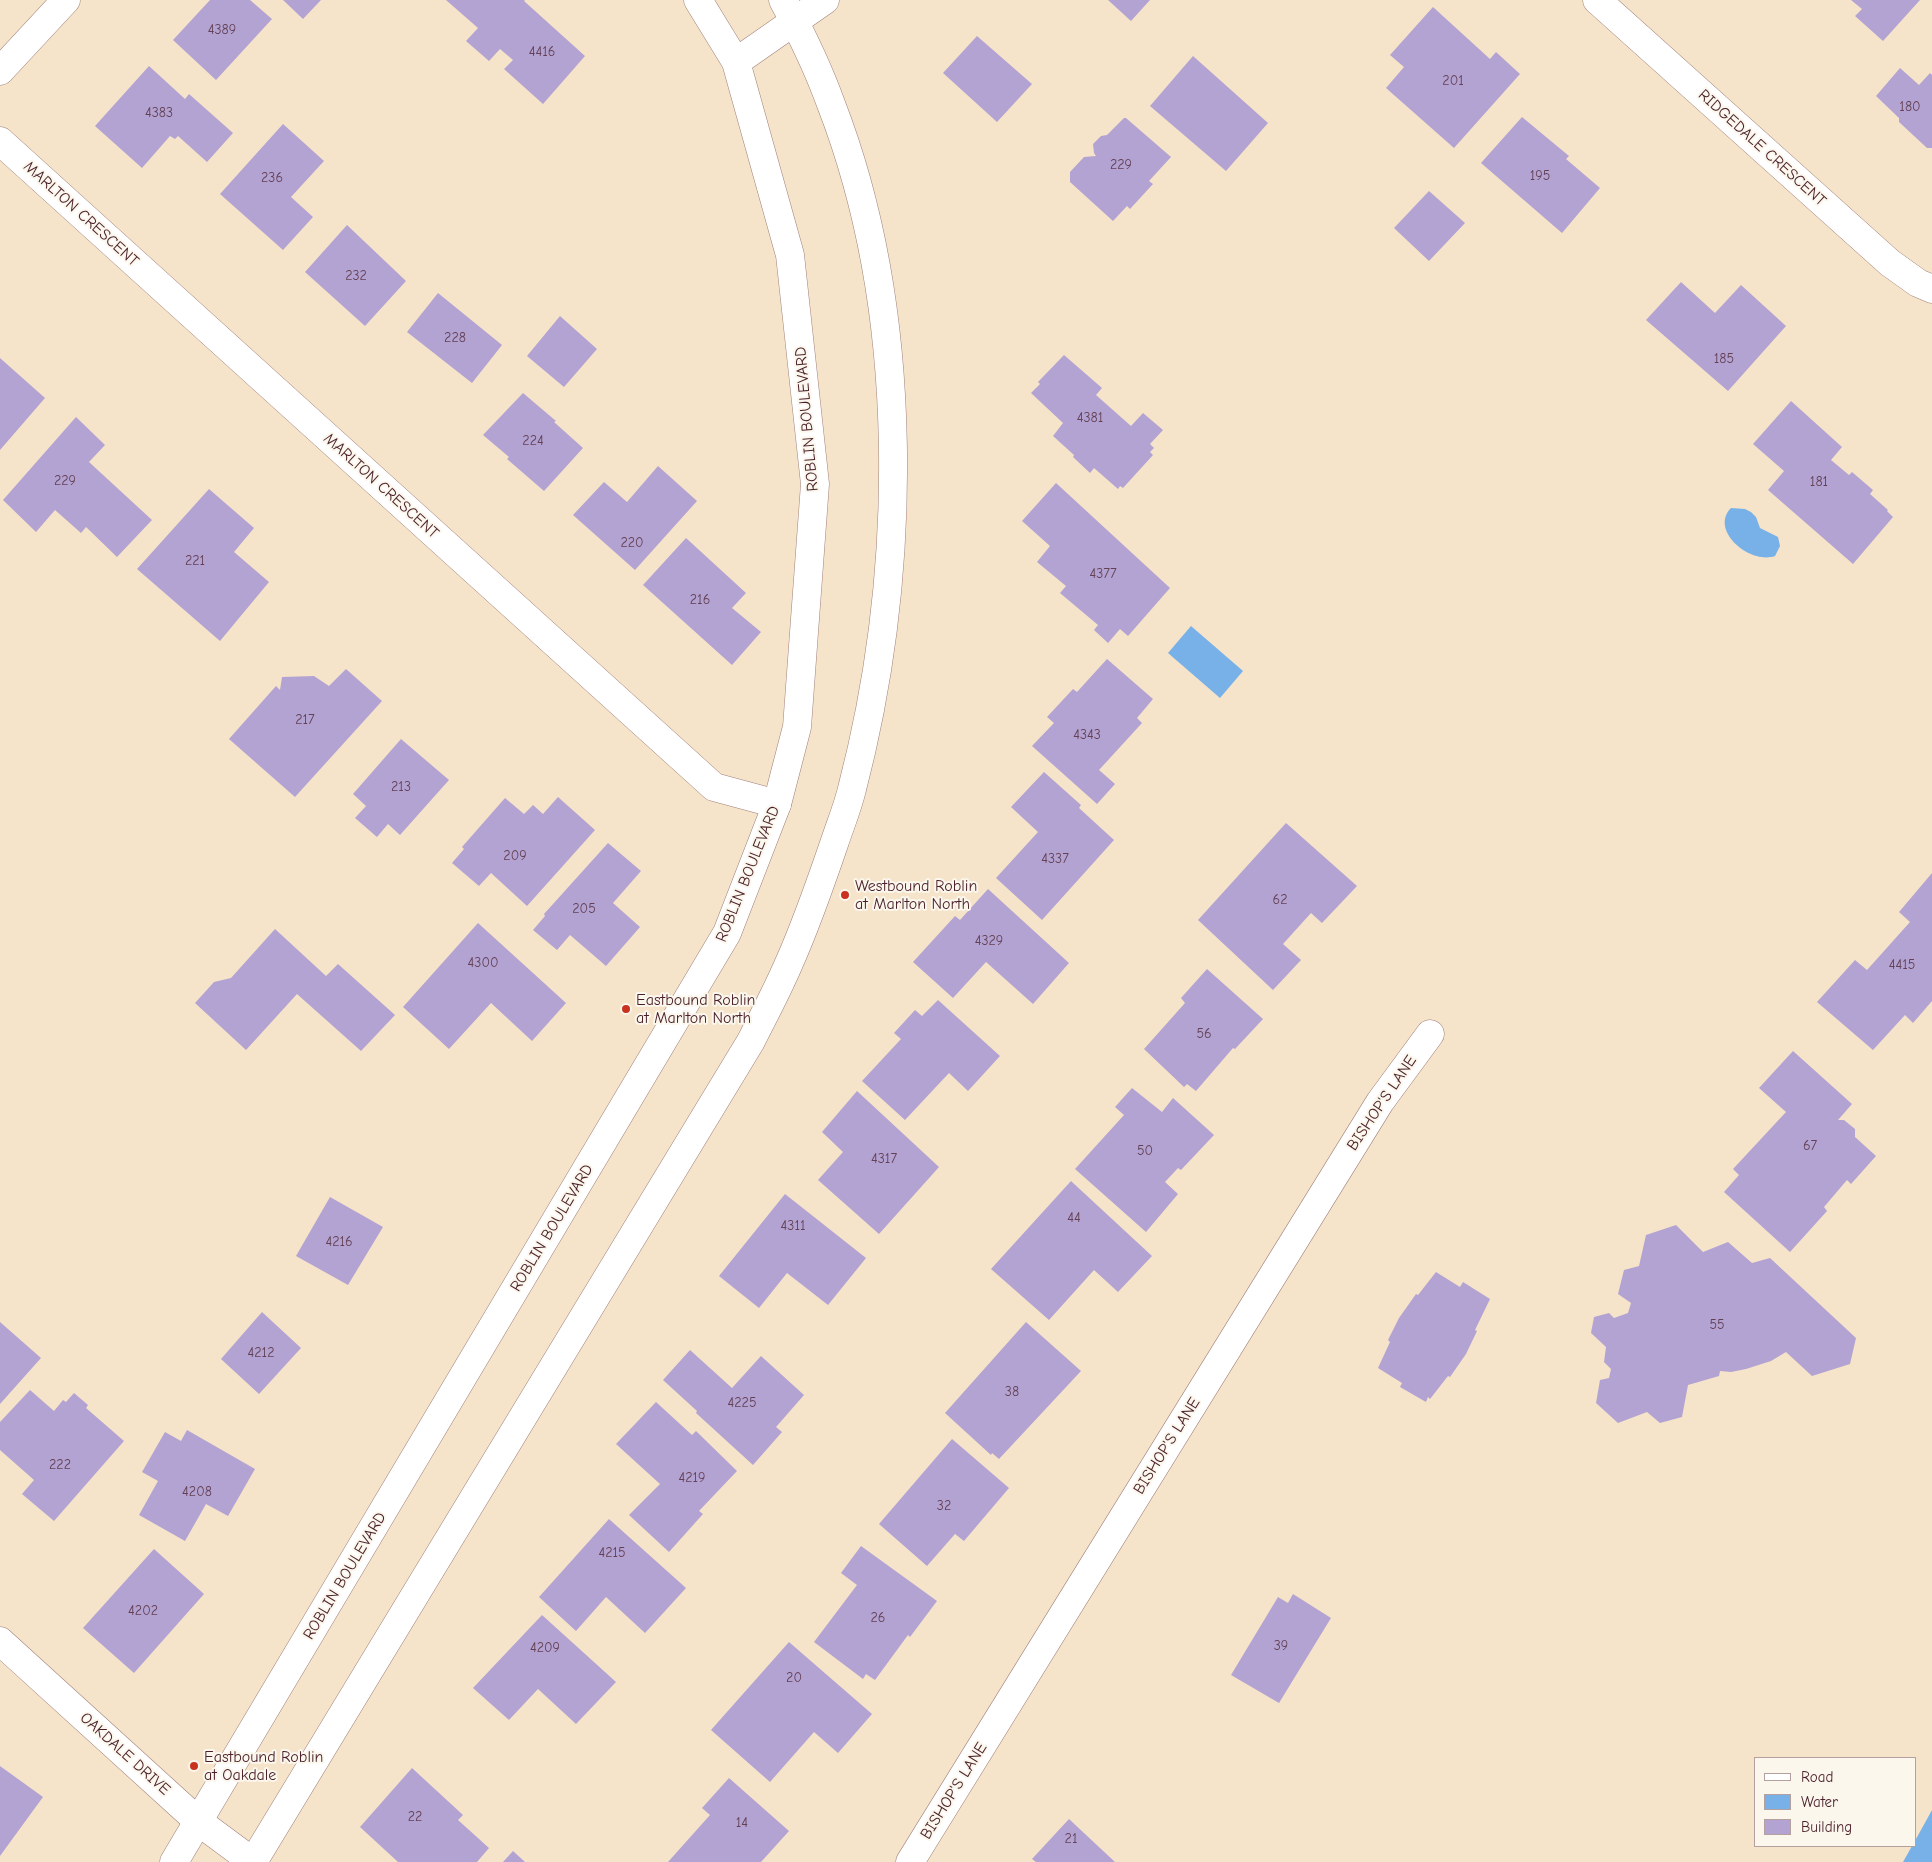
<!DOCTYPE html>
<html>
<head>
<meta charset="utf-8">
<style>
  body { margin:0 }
  #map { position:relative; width:1932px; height:1862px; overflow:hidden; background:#f5e3ca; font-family:"Comic Neue",sans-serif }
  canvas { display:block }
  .legend { position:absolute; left:1754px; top:1757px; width:162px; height:90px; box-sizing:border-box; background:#fbf7ec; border:1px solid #b4a19f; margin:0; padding:6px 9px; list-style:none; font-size:15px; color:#4a1f2b }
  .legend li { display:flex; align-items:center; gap:10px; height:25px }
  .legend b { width:25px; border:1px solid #b4a19f }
</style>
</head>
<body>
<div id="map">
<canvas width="1932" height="1862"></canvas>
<ul class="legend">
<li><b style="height:6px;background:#fff"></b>Road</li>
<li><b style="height:14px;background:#78b1e8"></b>Water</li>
<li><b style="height:14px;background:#b3a3d2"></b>Building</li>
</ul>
</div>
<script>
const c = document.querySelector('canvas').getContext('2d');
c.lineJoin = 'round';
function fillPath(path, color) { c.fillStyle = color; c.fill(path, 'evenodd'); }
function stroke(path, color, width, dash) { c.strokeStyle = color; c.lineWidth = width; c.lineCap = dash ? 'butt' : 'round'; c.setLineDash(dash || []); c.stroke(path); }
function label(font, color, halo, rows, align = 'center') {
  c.font = font + ' "Comic Neue",sans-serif'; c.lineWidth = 4; c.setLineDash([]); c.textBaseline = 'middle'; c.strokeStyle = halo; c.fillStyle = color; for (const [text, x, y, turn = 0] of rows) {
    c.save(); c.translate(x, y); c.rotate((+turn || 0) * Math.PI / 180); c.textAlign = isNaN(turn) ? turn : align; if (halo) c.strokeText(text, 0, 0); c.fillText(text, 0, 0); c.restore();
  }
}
const water = new Path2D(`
  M1731,508L1745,509L1751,512L1756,517L1760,528L1778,537L1780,546L1775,556C1750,565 1709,530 1731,508Z
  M1191,626L1243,671L1220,698L1168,653Z
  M1932,1810V1862H1903L1912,1846H1916V1839Z`);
const building = new Path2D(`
  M210,0H250L272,19L216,80L173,40Z
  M283,0H321L303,19Z
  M446,0H525L524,1L585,56L543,104L504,69L513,60L500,49L489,61L466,41L478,28Z
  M1108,0H1150L1131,21Z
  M1851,0H1920L1883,41L1855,16L1862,9Z
  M1433,7L1490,59L1496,52L1520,74L1454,148L1386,88L1404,67L1390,55Z
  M977,36L1032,84L997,122L943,73Z
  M1193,56L1268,123L1226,171L1150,106Z
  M149,66L185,99L189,94L233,133L207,162L178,136L175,139L170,136L142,168L95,126Z
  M1900,68L1919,85L1930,73L1932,75V148H1927L1899,122V118L1876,96Z
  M1522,117L1569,156L1566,159L1600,188L1562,233L1481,163Z
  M1124,118H1126L1171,157L1149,181L1153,184L1130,209L1127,206L1113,221L1070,182V172L1084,157L1096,156L1094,153L1093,144L1101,136L1107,135Z
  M283,124L324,161L291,197L313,217L283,250L220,194Z
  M1429,191L1465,223L1429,261L1394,228Z
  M347,225L406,281L365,326L305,272Z
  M1681,282L1715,313L1741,285L1786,326L1728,391L1646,320Z
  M438,293L502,345L472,383L407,332Z
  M560,316L597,349L564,387L527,356Z
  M1064,355L1102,388L1096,395L1131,426L1143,413L1163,430L1150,444L1154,448L1150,452L1153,455L1123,488L1120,486L1118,489L1094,468L1090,473L1073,457L1074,455L1053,436L1063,423L1031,393L1040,384L1038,382Z
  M0,358L45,398L0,450Z
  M523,393L556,421L554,422L583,448L544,491L507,459L509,457L483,435Z
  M1791,401L1842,447L1831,460L1849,475L1852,472L1873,490L1870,494L1888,510L1887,511L1893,517L1853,564L1768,490L1784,471L1753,444Z
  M76,417L105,445L89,462L152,520L117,557L86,527L81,533L55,510L36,532L3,500Z
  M658,466L697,501L635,570L573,515L604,482L627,502Z
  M1056,483L1170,588L1128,636L1120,629L1108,643L1094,630L1098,625L1060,593L1066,586L1037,562L1050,546L1022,521Z
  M209,489L254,528L234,552L269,582L220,641L137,569Z
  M686,538L746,593L732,608L761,632L732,665L643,585Z
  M1107,659L1153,699L1137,718L1142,723L1099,770L1115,784L1097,804L1032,746L1054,723L1047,717L1073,689L1077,692Z
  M346,669L382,701L295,797L229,739L276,686L280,690L282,677L314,676L329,686Z
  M401,739L449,780L400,835L388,824L377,837L355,818L366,806L353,794Z
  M1044,772L1081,805L1079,808L1114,840L1042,920L996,878L1038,832L1011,807Z
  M558,797L595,830L527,906L491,873L479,886L452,863L464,849L462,847L505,798L524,814L533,805L543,814Z
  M1286,823L1357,886L1322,923L1311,913L1283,944L1301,960L1273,990L1198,920Z
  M608,843L641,871L613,903L640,927L606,966L570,935L557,950L533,930L545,916L544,914Z
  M1932,873V1001L1913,1023L1905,1015L1873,1050L1817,1002L1855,960L1867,970L1910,922L1899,912Z
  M988,889L1069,963L1033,1004L986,962L953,998L913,962L955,916L960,920Z
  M478,923L566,1003L532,1041L491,1003L449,1049L403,1007Z
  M275,929L326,976L338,964L395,1015L361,1051L297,994L246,1050L195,1003L214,982L231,978Z
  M1207,969L1263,1019L1235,1049L1233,1048L1196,1091L1187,1084L1184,1087L1144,1049L1185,1003L1181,998Z
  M938,1000L1000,1056L968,1091L949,1073L905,1120L862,1081L901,1039L894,1033L915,1010L922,1016Z
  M1793,1051L1852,1104L1838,1120H1844L1855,1129V1137L1876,1156L1851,1184L1847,1180L1824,1207L1827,1211L1790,1252L1724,1192L1739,1175L1733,1169L1786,1112L1759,1088Z
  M1132,1088L1162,1112L1173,1098L1214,1135L1181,1170L1178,1168L1165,1182L1178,1194L1146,1232L1075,1169L1124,1115L1115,1107Z
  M857,1091L939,1167L879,1234L818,1180L843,1152L822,1132Z
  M1071,1181L1152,1256L1118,1292L1094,1270L1049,1320L991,1269Z
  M785,1194L866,1258L828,1305L787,1273L759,1308L719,1276Z
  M330,1197L383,1227L348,1285L296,1256Z
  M1676,1225L1703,1252L1728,1242L1752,1263L1770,1258L1856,1338L1850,1364L1812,1376L1786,1352L1771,1361L1746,1369L1731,1372L1720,1371L1719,1376L1688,1385L1682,1417L1660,1423L1647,1412L1618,1423L1596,1403L1600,1380L1609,1378L1611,1369L1604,1362L1606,1347L1591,1333L1594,1317L1609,1313L1614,1318L1628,1313L1631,1303L1618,1294L1624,1270L1639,1266L1646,1235Z
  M1436,1272L1460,1287L1463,1282L1490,1299L1475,1330L1477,1331L1466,1354L1450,1377L1448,1376L1430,1399L1428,1397L1426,1402L1400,1387L1402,1383L1378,1368L1390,1342L1388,1340L1399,1318L1416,1294L1418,1295Z
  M262,1312L301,1348L259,1394L221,1359Z
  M0,1322L41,1358L0,1404Z
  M1026,1322L1081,1371L999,1459L992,1453L991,1455L945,1413Z
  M690,1350L732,1388L761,1356L804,1395L776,1427L782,1432L753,1465L696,1413L697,1411L663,1380Z
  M30,1390L54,1411L63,1400L66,1402L74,1393L88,1405L86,1408L124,1441L54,1521L22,1494L34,1480L0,1450V1422Z
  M656,1402L692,1435L696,1431L737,1471L699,1511L703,1514L669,1552L629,1515L660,1484L616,1444Z
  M187,1430L255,1469L228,1516L206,1504L185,1541L139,1515L158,1481L142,1472L165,1432L181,1441Z
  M952,1439L1009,1488L964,1541L955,1534L927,1566L879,1524Z
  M609,1519L686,1588L645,1633L606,1597L576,1631L539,1597Z
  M861,1546L937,1601L910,1637L908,1635L875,1680L866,1674L863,1679L814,1642L857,1585L841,1573Z
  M154,1549L204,1594L134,1673L83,1628Z
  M1293,1594L1331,1618L1279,1703L1231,1675L1278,1597L1288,1603Z
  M542,1615L616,1682L576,1724L538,1689L509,1720L473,1688Z
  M789,1642L872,1714L838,1753L814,1732L770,1782L711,1730Z
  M0,1766L43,1797L0,1856Z
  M412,1768L463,1815L458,1820L489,1848L477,1862H398L360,1827Z
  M729,1778L789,1831L761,1862H668L710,1815L702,1808Z
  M1069,1819L1115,1862H1036L1032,1859Z
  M513,1851L525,1862H503Z`);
const street = new Path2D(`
  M1597,0L1890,263L1918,283L1932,289
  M736,62L825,0
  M0,71L66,0
  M0,141L714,787L777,804
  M0,1641L199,1822L253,1862
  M910,1862L1380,1102L1430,1034`);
const secondary = new Path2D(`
  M174,1862L727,933L777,804L797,727L815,484L790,255L736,62L698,0
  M253,1862L751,1041C764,1015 778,989 789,963C807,923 821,882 835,841C841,823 848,806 852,789C908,574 912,313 831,104C818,68 801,33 783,0`);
const markers = [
  [845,895,5,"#c8321e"],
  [626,1009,5,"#c8321e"],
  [194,1766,5,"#c8321e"]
];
const numberNames = [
  ["4389",222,30],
  ["4416",542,52],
  ["201",1453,81],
  ["180",1910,107],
  ["4383",159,113],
  ["229",1121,165],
  ["195",1540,176],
  ["236",272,178],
  ["232",356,276],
  ["228",455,338],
  ["185",1724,359],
  ["4381",1090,418],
  ["224",533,441],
  ["229",65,481],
  ["181",1819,482],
  ["220",632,543],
  ["221",195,561],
  ["4377",1103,574],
  ["216",700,600],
  ["217",305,720],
  ["4343",1087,735],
  ["213",401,787],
  ["209",515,856],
  ["4337",1055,859],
  ["62",1280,900],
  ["205",584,909],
  ["4329",989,941],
  ["4300",483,963],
  ["4415",1902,965],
  ["56",1204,1034],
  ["67",1810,1146],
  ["50",1145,1151],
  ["4317",884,1159],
  ["44",1074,1218],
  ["4311",793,1226],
  ["4216",339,1242],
  ["55",1717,1325],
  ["4212",261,1353],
  ["38",1012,1392],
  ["4225",742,1403],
  ["222",60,1465],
  ["4219",692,1478],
  ["4208",197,1492],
  ["32",944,1506],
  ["4215",612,1553],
  ["4202",143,1611],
  ["26",878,1618],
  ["39",1281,1646],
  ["4209",545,1648],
  ["20",794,1678],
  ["22",415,1817],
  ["14",742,1823],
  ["21",1071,1839]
];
const streetNames = [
  ["RIDGEDALE CRESCENT",1762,148,42],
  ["MARLTON CRESCENT",81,214,42],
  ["ROBLIN BOULEVARD",807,419,-95],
  ["MARLTON CRESCENT",381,486,42],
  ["ROBLIN BOULEVARD",748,874,-68],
  ["BISHOP'S LANE",1382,1103,-56],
  ["ROBLIN BOULEVARD",552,1228,-59],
  ["BISHOP'S LANE",1167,1446,-58],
  ["ROBLIN BOULEVARD",345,1576,-59],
  ["OAKDALE DRIVE",125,1754,42],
  ["BISHOP'S LANE",954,1791,-58]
];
const poiNames = [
  ["Westbound Roblin",855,886],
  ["at Marlton North",855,904],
  ["Eastbound Roblin",636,1000],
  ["at Marlton North",636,1018],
  ["Eastbound Roblin",204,1757],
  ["at Oakdale",204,1775]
];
fillPath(water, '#78b1e8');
fillPath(building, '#b3a3d2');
stroke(street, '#a0817a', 29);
stroke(secondary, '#a0817a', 29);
stroke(street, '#fff', 28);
stroke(secondary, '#fff', 28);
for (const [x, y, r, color] of markers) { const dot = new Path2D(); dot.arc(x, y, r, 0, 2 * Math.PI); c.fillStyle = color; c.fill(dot); stroke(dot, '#fbf7ec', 2); }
label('14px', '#644055', null, numberNames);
label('16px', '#4a1f2b', '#fbf7ec', streetNames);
label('16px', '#4a1f2b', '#fbf7ec', poiNames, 'left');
</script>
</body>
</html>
